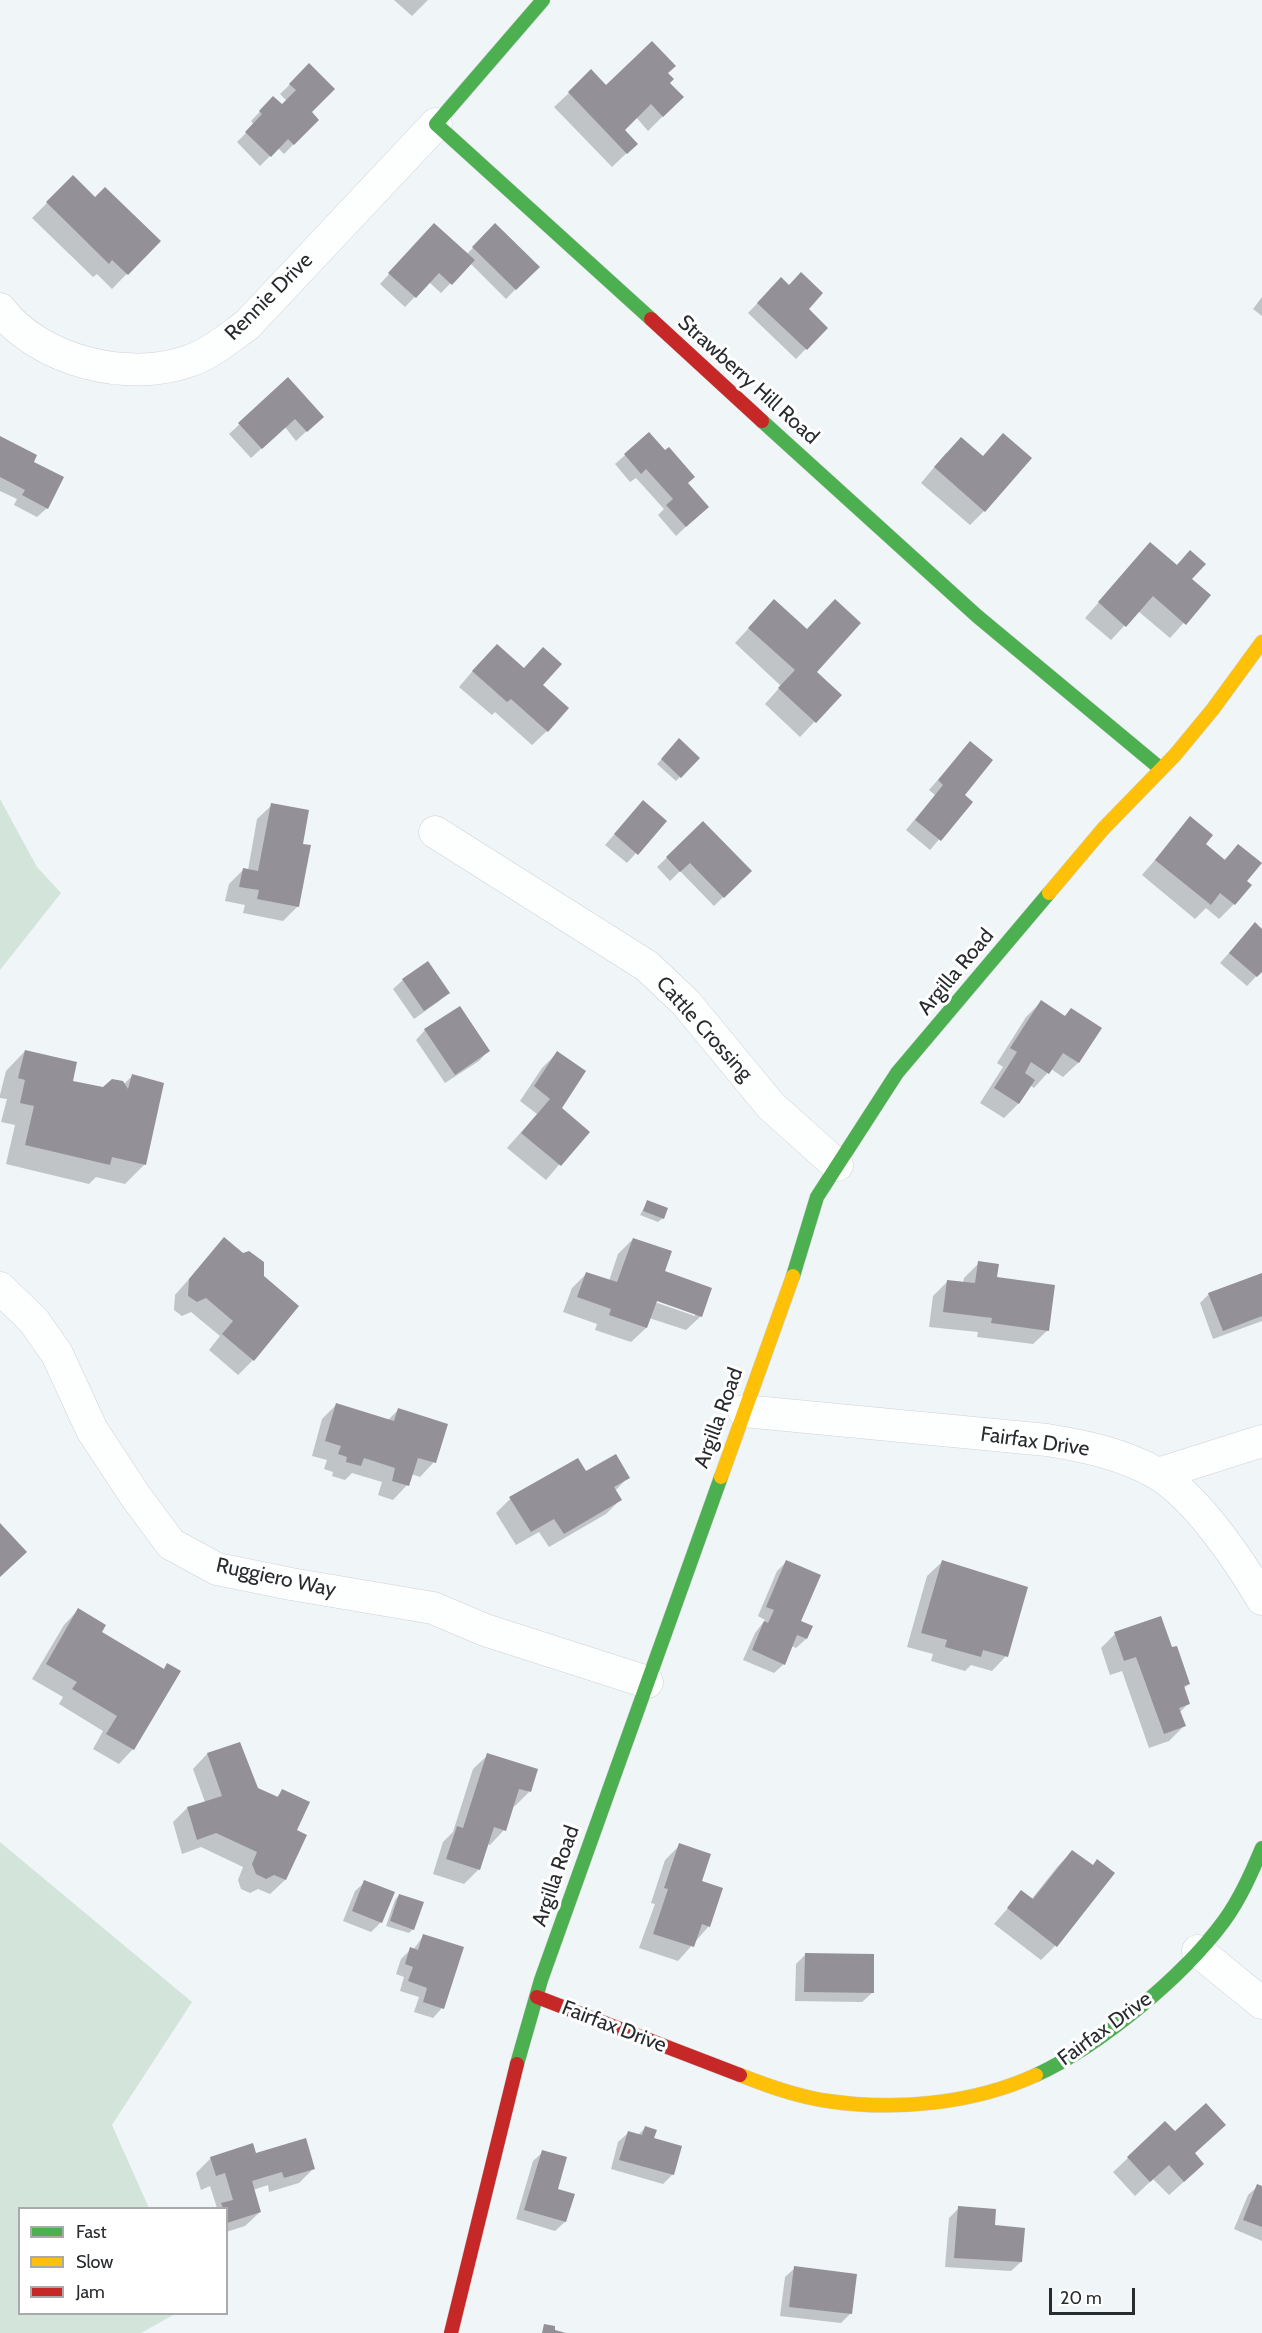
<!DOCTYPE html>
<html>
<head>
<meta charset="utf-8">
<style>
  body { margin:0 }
  #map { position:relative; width:1262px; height:2333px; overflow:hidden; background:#f0f5f8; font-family:Cabin,sans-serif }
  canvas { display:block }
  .legend { position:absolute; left:18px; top:2207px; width:210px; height:108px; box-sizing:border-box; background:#fff; border:2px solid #a9abab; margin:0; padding:8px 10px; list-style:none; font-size:18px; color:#292c2e }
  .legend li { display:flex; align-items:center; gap:12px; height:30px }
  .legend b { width:30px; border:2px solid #a9abab }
  .scale { position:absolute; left:1049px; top:2288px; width:86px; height:27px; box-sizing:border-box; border:3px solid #292c2e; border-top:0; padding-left:8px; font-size:18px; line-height:21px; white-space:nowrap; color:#292c2e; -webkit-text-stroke:4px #fff; paint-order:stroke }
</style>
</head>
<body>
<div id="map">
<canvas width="1262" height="2333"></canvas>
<ul class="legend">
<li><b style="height:8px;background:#4caf50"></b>Fast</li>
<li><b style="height:8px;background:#ffc107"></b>Slow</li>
<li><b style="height:8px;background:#c62828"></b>Jam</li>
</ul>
<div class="scale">20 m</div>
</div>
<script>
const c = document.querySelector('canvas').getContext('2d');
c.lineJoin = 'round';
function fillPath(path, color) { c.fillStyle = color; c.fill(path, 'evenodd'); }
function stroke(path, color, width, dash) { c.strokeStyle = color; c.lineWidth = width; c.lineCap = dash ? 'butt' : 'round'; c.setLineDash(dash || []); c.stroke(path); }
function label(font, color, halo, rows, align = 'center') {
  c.font = font + ' Cabin,sans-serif'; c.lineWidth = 6; c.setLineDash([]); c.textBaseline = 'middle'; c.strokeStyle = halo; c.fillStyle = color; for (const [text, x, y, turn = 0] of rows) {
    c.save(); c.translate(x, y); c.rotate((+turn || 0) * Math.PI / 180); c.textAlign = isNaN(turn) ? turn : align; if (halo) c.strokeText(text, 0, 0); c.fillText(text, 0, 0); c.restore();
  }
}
const green = new Path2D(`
  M0,799L37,867L61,893L0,970Z
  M0,1842L192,2002L112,2125L149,2208H20V2314H175L141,2333H0Z`);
const shadow = new Path2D(`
  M394,0H428L412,16Z
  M309,66L310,112L317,120L284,154L278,148L260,166L237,142L254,125L251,121L273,98L282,106L287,101L280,94Z
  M666,73L668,83L682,97L648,131L636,117L623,130L636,144L612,167L554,107L569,93Z
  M73,177L95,199L159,241L112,289L97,274L93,277L32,218Z
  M495,225L537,267L506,299L470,263L441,293L429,282L405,307L380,284L425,235L466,255Z
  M781,279L826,328L796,359L748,313Z
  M1262,297V316L1253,309Z
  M288,380L312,426L296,441L285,427L251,458L229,434Z
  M649,434L707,507L676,536L658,515L664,509L636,478L630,482L615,464Z
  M0,438L32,462L47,508L37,517L14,505L17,499L0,491Z
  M946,453L982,457L984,511L970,525L921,483Z
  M1150,544L1176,566L1190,552V579L1209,595L1170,638L1138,611L1111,640L1085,618Z
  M760,616L840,695L800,737L765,704L781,686L735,643Z
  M482,660L547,731L532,745L495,712L492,715L459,687Z
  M679,741L698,758L676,781L657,764Z
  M970,743L962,796L971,802L930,850L906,830L935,795L929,790Z
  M272,805L301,845L298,906L283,921L243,913L245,905L225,901L229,884L243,870H248L257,819Z
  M634,812L665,821L627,863L605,845Z
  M1191,818L1203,844L1223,861L1238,846L1245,881L1234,904L1219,919L1206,908L1195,919L1142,875Z
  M703,823L750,871L714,906L680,871L670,881L657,867Z
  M1255,924L1262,931V970L1247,986L1220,963Z
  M403,980L448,993L438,1002L414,1019L393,989Z
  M1041,1002L1064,1017L1071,1010L1100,1028L1078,1063L1063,1077L1051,1069L1034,1088L1030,1085L1018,1104L1004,1118L980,1103L1003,1067L997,1063L1026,1017Z
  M425,1030L488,1051L479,1061L445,1083L416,1040Z
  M25,1051L71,1082L104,1089L123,1085L132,1076L145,1164L125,1184L96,1177L89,1184L6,1164L15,1125L1,1122L7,1099L0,1098V1095L6,1071Z
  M557,1053L560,1109L587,1132L546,1180L507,1148L537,1114L520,1101L542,1068Z
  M647,1202L663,1218L658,1222L640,1215Z
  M224,1239L253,1360L238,1375L209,1350L220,1336L191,1312L182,1316L174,1310L175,1295Z
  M633,1239L701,1316L686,1330L649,1318L646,1328L631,1342L595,1330L597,1324L563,1312L572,1288L587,1273L609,1281L618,1254ZM650,1297L695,1312V1316L649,1300Z
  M979,1263L1048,1330L1033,1344L977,1337L978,1332L929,1327L933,1296L948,1281L963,1283L964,1278Z
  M1262,1275V1321L1213,1339L1200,1303L1209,1294Z
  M337,1404L388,1420L398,1410L434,1462L420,1477L411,1474L407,1485L393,1500L378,1495L382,1482L352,1473L345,1480L332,1476L333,1472L324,1469L327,1460L312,1456L322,1419Z
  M586,1473L628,1477L615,1491L620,1500L606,1514L549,1547L539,1532L516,1545L496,1513L510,1499Z
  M786,1562L799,1622L806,1639L796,1648L791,1646L784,1664L774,1673L743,1660L755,1633L765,1620L758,1616L777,1571Z
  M942,1562L1006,1656L992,1671L971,1665L965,1671L931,1661L933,1654L907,1647L927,1576Z
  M78,1610L100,1633L163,1670L168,1664L133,1749L119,1764L93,1749L103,1731L59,1704L63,1697L32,1679L64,1625Z
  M1115,1634L1171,1649L1189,1684L1183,1689L1188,1704L1179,1713L1184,1726L1169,1741L1149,1748L1122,1671L1110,1675L1101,1648Z
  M239,1744L257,1789L276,1798L282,1791L295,1830L305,1835L285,1880L270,1894L258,1889L250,1893L241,1889L238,1880L243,1867L201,1847L182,1854L173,1822L187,1808L205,1802L193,1769L207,1754Z
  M488,1755L529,1792L515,1806L512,1805L504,1830L490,1845L487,1844L479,1869L464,1884L433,1874L443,1842L453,1832L473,1769Z
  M680,1845L700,1882L709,1926L678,1961L639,1948L655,1904L651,1903L665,1860Z
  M1072,1852L1092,1867L1112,1873L1055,1946L1041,1960L994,1924L1022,1892L1031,1900L1058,1866Z
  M365,1882L381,1922L371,1932L343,1921L355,1891Z
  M399,1895L413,1929L409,1933L386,1926L395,1900Z
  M424,1935L442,2008L433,2018L414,2012L419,1997L400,1991L404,1977L396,1974L401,1959L411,1949L413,1950Z
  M806,1954L872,1993L862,2002L795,2001L796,1964Z
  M645,2128L673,2174L663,2184L611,2169L618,2142L628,2133L638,2135Z
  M1175,2133L1193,2154L1188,2178L1169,2195L1153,2179L1135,2196L1113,2172L1128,2158Z
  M543,2152L565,2222L555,2231L516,2219L533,2161Z
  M211,2158L314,2168L299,2183L269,2192L268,2185L253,2190L260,2212L245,2226L226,2232V2208H217L210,2186L201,2190L196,2173Z
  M1258,2186L1262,2187V2241L1234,2229L1248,2195Z
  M959,2208L993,2227L1021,2262L1011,2271L945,2267L949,2218Z
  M795,2268L850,2314L841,2323L780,2316L785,2277Z`);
const building = new Path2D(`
  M652,41L676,66L668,73L674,79L670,83L684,97L663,117L651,104L625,130L638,144L627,154L568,92L591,69L606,85Z
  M309,63L335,89L312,112L319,120L294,145L288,139L271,157L245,132L262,114L259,111L273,96L282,104L296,90L289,84Z
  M73,175L95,197L105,187L161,241L128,275L112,260L109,264L46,202Z
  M434,223L475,260L452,285L439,273L416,298L388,273Z
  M495,223L540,267L516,290L472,247Z
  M801,272L823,293L809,309L828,328L807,350L757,303L781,277L789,285Z
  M288,377L324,417L307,432L295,419L262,449L238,423Z
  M649,432L665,450L669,447L695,477L688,483L709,507L686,527L666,505L673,499L646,469L641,474L624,454Z
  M1003,433L1032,458L985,512L934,467L961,437L983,456Z
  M0,436L37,455L34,462L64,477L48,509L22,495L25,490L0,477Z
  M1150,542L1177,565L1190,550L1206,564L1192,579L1211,595L1186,625L1153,596L1126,627L1098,602Z
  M774,599L807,629L835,599L861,623L817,672L842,695L816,723L778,688L795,670L748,628Z
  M497,644L524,668L543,647L562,664L543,685L569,708L548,732L511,699L507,702L472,671Z
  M679,738L700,758L681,778L661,759Z
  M970,741L993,760L965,795L973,802L941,841L915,820L943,785L938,780Z
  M643,800L667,821L638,855L614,834Z
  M271,803L309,810L303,844L311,845L299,907L257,899L259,890L239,887L243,868L258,871Z
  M1190,816L1213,835L1206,844L1225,860L1238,844L1262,863L1247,881L1252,885L1235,905L1220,893L1211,905L1155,860Z
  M703,821L752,871L724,898L690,863L680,872L666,857Z
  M1255,922L1262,929V972L1257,977L1229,953Z
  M428,961L450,993L424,1011L402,979Z
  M1041,1000L1065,1016L1071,1008L1102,1028L1079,1063L1063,1053L1049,1074L1031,1062L1025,1073L1035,1080L1019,1104L994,1088L1017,1052L1010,1048Z
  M460,1006L490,1051L455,1075L424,1029Z
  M25,1050L77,1062L73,1081L103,1087L112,1079L123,1081L128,1089L132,1074L164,1083L146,1165L112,1157L110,1165L25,1145L34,1106L20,1103L25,1080L18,1078Z
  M557,1051L586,1071L562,1108L590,1132L561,1166L521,1133L550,1099L534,1086Z
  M647,1200L668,1208L664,1219L643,1211Z
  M224,1237L243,1253L249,1251L264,1262V1276L299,1306L254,1361L222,1334L233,1321L206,1298L197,1302L188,1296L189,1279Z
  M633,1238L672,1251L665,1271L712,1288L702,1317L657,1301L647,1328L609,1315L611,1309L577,1297L586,1272L617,1282Z
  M978,1261L999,1264L997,1277L1055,1285L1049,1331L991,1323L992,1318L943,1312L947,1280L975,1283Z
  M1262,1273V1316L1223,1331L1208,1293Z
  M336,1403L394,1421L398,1408L448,1424L436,1463L418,1458L409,1486L392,1481L395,1468L364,1458L361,1466L346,1462L347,1457L338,1454L341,1446L325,1441Z
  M616,1454L630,1478L614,1487L622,1500L564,1534L554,1519L531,1532L509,1497L578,1458L586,1471Z
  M0,1523L27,1552L0,1577Z
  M786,1560L821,1575L801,1621L813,1626L807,1639L797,1635L785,1665L752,1650L764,1621L768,1623L774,1610L766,1607Z
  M942,1560L1028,1587L1008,1657L983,1650L981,1657L945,1647L947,1640L921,1633Z
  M78,1608L106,1625L102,1632L164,1669L167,1663L181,1671L134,1750L106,1734L117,1716L72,1689L77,1682L46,1664Z
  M1161,1616L1172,1647L1177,1646L1190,1684L1184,1686L1190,1704L1179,1708L1186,1726L1164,1734L1136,1657L1124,1661L1114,1632Z
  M240,1742L258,1788L278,1797L282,1789L310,1802L297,1830L307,1835L286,1880L274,1875L266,1879L256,1874L252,1864L257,1852L216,1833L197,1840L187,1807L222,1796L207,1753Z
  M487,1753L538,1769L531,1792L519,1789L506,1831L494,1827L480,1870L446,1859L457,1826L463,1828Z
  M679,1843L711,1854L702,1881L723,1888L710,1927L702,1924L694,1947L653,1934L668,1889L664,1888Z
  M1072,1850L1093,1865L1097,1859L1115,1873L1057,1947L1007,1908L1021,1890L1033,1899Z
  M364,1880L395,1892L382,1923L352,1911Z
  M399,1894L424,1902L414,1930L390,1921Z
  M423,1934L464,1947L444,2009L423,2002L427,1988L408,1981L413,1967L405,1964L410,1947L418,1950Z
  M805,1953L874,1954V1993L804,1992Z
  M1206,2103L1226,2125L1195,2153L1204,2164L1184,2182L1169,2165L1150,2182L1127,2157L1165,2121L1175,2131Z
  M645,2126L657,2130L654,2138L682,2146L674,2175L619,2160L628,2131L642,2135Z
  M306,2138L315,2169L284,2178L282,2172L252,2181L261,2212L227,2223L226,2208H223L221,2203L233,2200L225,2173L216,2176L210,2157L253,2143L256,2153Z
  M542,2150L567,2157L558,2189L575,2194L566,2222L524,2210Z
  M1257,2184L1262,2186V2227L1243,2220Z
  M958,2206L996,2209L995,2225L1025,2228L1022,2262L954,2258Z
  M794,2266L857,2274L852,2314L789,2307Z
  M544,2324L555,2326V2330L566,2333H542Z`);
const street = new Path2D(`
  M0,309C39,361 128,383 189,361C210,354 229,338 247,325L436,124
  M435,832L647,966L686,1003L771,1106L837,1165
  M0,1288L34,1321L57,1354L92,1430L136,1497L171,1544L217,1569L291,1584L433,1608L485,1630L647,1682
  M744,1411L1047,1440C1084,1446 1123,1454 1156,1473C1196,1496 1239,1560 1262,1599
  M1158,1474L1262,1441
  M1198,1951L1262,2003`);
const fast = new Path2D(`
  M543,0L436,124L651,319
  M762,421L977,616L1161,769
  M793,1276L817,1197L897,1073L1049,893
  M517,2064L541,1980L721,1477
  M1036,2075C1099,2046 1182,1978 1224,1921C1240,1899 1251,1874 1262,1848`);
const slow = new Path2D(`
  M1049,893L1103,829L1175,755L1213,709L1262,642
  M721,1477L793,1276
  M740,2075C768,2086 798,2097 828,2101C895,2111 973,2104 1036,2075`);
const jam = new Path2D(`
  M651,319L762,421
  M537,1997L740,2075
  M451,2333L517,2064`);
const streetNames = [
  ["Rennie Drive",269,297,-45],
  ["Strawberry Hill Road",748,380,42],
  ["Argilla Road",956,972,-50],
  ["Cattle Crossing",704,1029,48],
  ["Argilla Road",719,1418,-70],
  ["Fairfax Drive",1035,1442,8],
  ["Ruggiero Way",276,1578,12],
  ["Argilla Road",556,1876,-71],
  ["Fairfax Drive",614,2027,21],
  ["Fairfax Drive",1105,2029,-36]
];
fillPath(green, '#d3e5da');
fillPath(shadow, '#0003');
fillPath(building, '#949097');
stroke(street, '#ced2d4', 33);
stroke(fast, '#ced2d4', 15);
stroke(slow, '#ced2d4', 15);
stroke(jam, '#ced2d4', 15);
stroke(street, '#fdfefe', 32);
stroke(fast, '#4caf50', 14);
stroke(slow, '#ffc107', 14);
stroke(jam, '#c62828', 14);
label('21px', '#292c2e', '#fff', streetNames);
</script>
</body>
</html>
